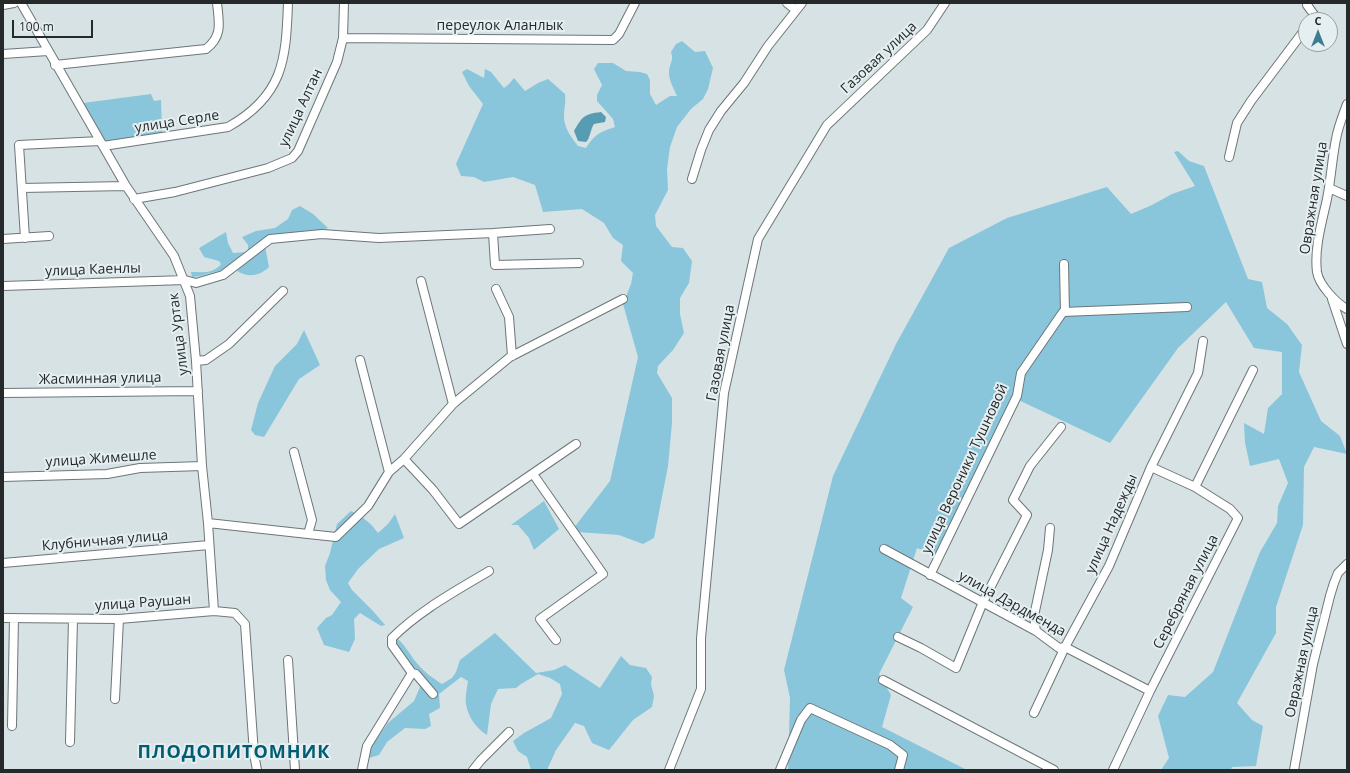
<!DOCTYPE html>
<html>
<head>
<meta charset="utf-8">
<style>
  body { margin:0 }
  #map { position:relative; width:1350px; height:773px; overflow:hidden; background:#d7e2e5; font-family:"Open Sans",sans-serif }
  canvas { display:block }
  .frame { position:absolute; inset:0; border:4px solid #25292a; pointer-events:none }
  .north { position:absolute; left:1298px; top:12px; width:40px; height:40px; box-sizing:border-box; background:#e5eff2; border:1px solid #98a0a2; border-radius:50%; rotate:0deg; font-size:11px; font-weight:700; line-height:16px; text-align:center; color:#25292a }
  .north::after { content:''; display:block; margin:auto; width:14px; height:18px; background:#3d7d91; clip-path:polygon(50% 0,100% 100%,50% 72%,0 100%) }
  .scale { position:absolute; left:12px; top:20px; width:81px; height:18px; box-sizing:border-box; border:2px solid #25292a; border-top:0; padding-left:5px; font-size:12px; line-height:14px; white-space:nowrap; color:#25292a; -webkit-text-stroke:3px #e5eff2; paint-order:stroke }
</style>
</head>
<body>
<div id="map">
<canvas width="1350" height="773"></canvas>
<div class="frame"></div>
<div class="north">С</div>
<div class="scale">100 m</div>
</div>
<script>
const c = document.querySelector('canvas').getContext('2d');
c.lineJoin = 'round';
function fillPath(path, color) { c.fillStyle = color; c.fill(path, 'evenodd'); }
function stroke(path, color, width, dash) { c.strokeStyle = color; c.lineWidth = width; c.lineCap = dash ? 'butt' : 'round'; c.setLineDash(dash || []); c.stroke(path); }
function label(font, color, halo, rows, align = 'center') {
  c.font = font + ' "Open Sans",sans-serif'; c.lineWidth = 4; c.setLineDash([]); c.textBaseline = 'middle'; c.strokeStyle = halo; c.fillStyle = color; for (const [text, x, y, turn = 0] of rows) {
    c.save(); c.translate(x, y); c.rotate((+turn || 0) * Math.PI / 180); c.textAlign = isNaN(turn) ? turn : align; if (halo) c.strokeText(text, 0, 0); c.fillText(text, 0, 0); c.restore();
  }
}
const green = new Path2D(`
  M682,41L695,52L705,51L713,68L708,89L703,99L691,109L677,127L670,147L667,169L668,190L655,215L656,226L672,247L683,248L692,261L689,283L680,298V314L684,333L673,350L658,366L657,373L672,398V423L668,466L654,538L643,544L619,535L577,532L573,529L610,481L638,357L623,304L631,284L633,273L621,261L623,245L613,238L604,223L582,209L543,212L535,185L513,177L484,182L474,177L461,176L456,164L483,104L469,86L462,72L467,69L484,78L485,69L491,72L504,88L509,84L514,78L525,91L538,83L548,79L565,94C566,102 564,109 564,117C564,128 572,138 578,146L586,148C595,134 600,132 615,127L613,119L597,101V95L602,85L594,69L598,63H613L626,71L640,72L647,74L650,80V94L656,105L670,96H677C674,89 668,79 669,71C670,62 674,61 671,52L676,44Z
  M151,94L154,101L161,100L162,133L105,143L83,103Z
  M1178,151L1189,161L1204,166L1248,279L1262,282L1267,308L1287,324L1302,345L1299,372L1321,421L1340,436L1347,454L1314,447L1304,467L1303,525L1276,607V633L1237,703L1252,720L1263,726L1256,766L1232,767L1231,770H1161L1169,758L1158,716L1168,695L1185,697L1213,672L1260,552L1277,523L1278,506L1288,483L1279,459L1250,466L1245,443L1244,423L1264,434L1268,408L1282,394V352L1254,348L1226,302L1178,348L1110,443L1012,397L935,555L917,548L901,598L913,607L879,674L891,695L882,727L967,770H788L790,698L784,670L833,476L896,344L949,248L1007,218L1107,187L1131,214L1152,205L1172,194L1195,186L1174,152Z
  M300,206L313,214L328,228L311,235L264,241L269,267C258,278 243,278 233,267L200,276L192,277L191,272C203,272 213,274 221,264L219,261L204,257L199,248C209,243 216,237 226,232L228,243L233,253L248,252V245L242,237L256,231L275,228L288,219L292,210Z
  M304,330L320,365L299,379L264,437L255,435L251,430L258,403L275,366L297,344Z
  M544,501L559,529L534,550L529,538L518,525H511Z
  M351,511C362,516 371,523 378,533L388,524L395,514L404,538L379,549L358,569L348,583L352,590L373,611L385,625L381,626L360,613L354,619L355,639L349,652L324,645L317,628L326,618L332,615L341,602L330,590L326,580L325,566L330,553L337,524Z
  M495,633L536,673L554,670L565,665L600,688L621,656L630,665L646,668L652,677L651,684L654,696L652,707L633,720L609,750L592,743L584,726L575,723L556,750L547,770H531L527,757L518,751L513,741L524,733L551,718L562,694L560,684L550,678L538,674L521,684L516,688L498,689L491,704L487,735C476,728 468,717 466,704C465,697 467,688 468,681L461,677L439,694L440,708L429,714L431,726L425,729L405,728L387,742L379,755L369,758L370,748L388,723L414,701L420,687L405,654L394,645L397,638C405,645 409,653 415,661C423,671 431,677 442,684L452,678L456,672L460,660Z`);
const water = new Path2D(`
  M601,112L606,117L605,122L594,124C590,130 590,139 586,142L578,141L574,131C582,117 584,114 601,112Z`);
const minor = new Path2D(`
  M21,3L126,186L174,256L190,296L196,361L202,466L208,523L214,611
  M787,3L796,10
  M1308,3L1307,5L1315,16L1312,20
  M3,5L14,3
  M343,38L613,40L619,34L635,3
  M3,54L48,51
  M55,65L206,49C223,36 219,22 217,3
  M1347,104C1343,115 1338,127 1336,139C1332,159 1331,179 1327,199C1322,222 1314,248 1317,272C1319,285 1336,303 1347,309
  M103,146L228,127C283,96 286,61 288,3
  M1229,157L1237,123L1251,101L1306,28
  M692,179L701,150L709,130L721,111L744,83L768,46L802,3
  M22,188L126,186
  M1329,188L1347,196
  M134,199L175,192L268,168L292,158L298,151L337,62L343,38L344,3
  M493,233L495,265L579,263
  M25,238L19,145L100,141
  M3,239L49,236
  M1064,264L1065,312
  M421,281L453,404
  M3,286L185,280L196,283L223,275L270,239L322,234L379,238L493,233L550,229
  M496,289L509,317L512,356
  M1332,299L1347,344
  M196,361L206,360L229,344L283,291
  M3,393L198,391
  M404,459L433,490L459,524L576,444
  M389,472L404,459L453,404L510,357L623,299
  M533,474L603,574L540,619L556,640
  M3,477L107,474L140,468L202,466
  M1195,487L1253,370
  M208,523L308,534L312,520L294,452
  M308,534L336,537L368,506L389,472L360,360
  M884,549L1036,631L1059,648L1065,647L1150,691
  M3,563L209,545
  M930,575L1017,396L1021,373L1063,312L1187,307
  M3,618L119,619L214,611L235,613L245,624L254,754L257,770
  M1036,631L1034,616L1048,550L1050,528
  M898,637L921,648L956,668L983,602L1027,515L1013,500L1030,466L1061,427
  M288,660L295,770
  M412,673L416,674L433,694
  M883,680L1054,770
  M115,699L119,619
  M1034,713L1065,647L1109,566L1151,467L1198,373L1203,341
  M12,726L14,618
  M70,742L73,619
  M362,770L367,746L412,673L392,645V638C420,610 456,591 489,571
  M473,770L481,760L509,732
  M669,770L701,689V638L724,393L758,239L827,125L927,30L945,3
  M780,770L801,720L810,708L890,745L903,755L899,770
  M1113,770L1150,691L1238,518L1230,509L1195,487L1151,467
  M1294,770L1313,664L1330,596L1334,583L1338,573L1347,564`);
const streetNames = [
  ["переулок Аланлык",500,26],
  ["Газовая улица",879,58,-43],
  ["улица Алтан",301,108,-65],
  ["улица Серле",177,122,-9],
  ["Овражная улица",1314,198,-81],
  ["улица Каенлы",93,270,-2],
  ["улица Уртак",179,334,-97],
  ["Газовая улица",721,353,-79],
  ["Жасминная улица",100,379,-1],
  ["улица Жимешле",101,459,-4],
  ["улица Вероники Тушновой",965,469,-65],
  ["улица Надежды",1112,524,-66],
  ["Клубничная улица",105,541,-5],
  ["Серебряная улица",1186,592,-63],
  ["улица Раушан",143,603,-4],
  ["улица Дэрдменда",1012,604,29],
  ["Овражная улица",1302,662,-78]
];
const districtNames = [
  ["ПЛОДОПИТОМНИК",234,753]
];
fillPath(green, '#89c6db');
fillPath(water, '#589cb3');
stroke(minor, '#6d7679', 10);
stroke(minor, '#fff', 8);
label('14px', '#25292a', '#e5eff2', streetNames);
c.letterSpacing = '1px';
label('bold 18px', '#025c72', '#e5eff2', districtNames);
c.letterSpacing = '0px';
</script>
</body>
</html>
